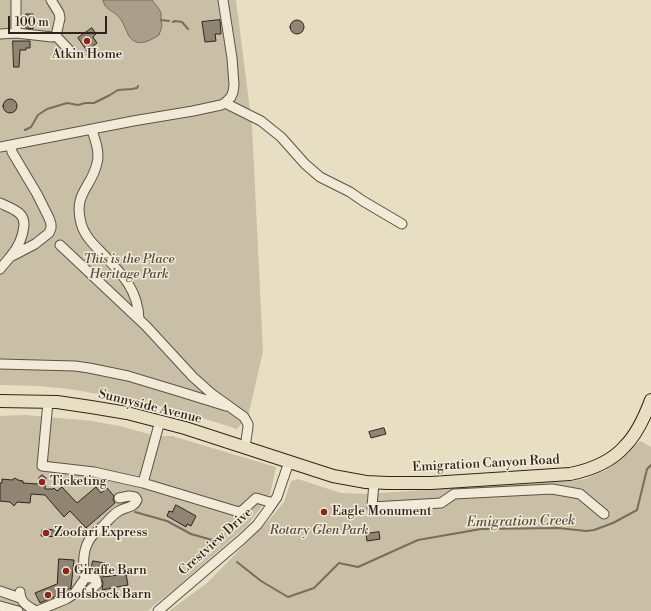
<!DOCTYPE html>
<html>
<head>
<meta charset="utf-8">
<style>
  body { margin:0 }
  #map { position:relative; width:651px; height:611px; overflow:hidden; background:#e8dfc2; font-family:"Libre Bodoni",serif }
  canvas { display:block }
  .scale { position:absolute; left:8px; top:16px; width:99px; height:18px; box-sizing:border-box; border:2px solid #30221c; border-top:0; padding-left:5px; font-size:12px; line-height:14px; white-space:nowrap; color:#30221c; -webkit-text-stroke:3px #f0ead7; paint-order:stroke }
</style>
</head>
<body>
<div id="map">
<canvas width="651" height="611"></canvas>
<div class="scale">100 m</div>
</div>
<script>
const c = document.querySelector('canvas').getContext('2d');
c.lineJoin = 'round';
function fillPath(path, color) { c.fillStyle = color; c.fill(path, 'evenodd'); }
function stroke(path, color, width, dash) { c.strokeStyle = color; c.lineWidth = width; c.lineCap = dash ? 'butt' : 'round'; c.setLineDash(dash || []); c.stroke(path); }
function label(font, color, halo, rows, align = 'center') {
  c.font = font + ' "Libre Bodoni",serif'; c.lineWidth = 3; c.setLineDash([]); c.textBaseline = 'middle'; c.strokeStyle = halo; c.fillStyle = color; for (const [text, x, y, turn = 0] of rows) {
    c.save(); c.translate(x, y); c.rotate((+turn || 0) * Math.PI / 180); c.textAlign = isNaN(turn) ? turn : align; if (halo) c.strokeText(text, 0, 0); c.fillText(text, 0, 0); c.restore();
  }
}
const green = new Path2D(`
  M0,0H236L252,126L263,352L248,416L237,429L177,410L128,399L69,389L39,386L0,385Z
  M25,415L92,421L119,426L156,436H172L276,467L270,495L248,525L177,587L153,606L148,611H0V416Z
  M640,441L651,447V611H169L207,583L269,520L284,502L291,481L298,479L341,493L364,494L519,484L572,481L585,479L606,470L622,459Z`);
const water = new Path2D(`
  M103,0H152L159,9L161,13V20L162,26L159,35C148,42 134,49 127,32C124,26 123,21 118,16C112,10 104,9 103,0Z`);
const stream = new Path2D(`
  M161,20L169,21
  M173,22L175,21L182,22L188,29
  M25,130L31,127L38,115L47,109L67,103L78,105L85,103H94L110,95L118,90L132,89L137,88L138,86
  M135,512L167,521L191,534L219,542
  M237,562L261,581L288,597L314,588L339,563L358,567L418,540L481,529L558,528L586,531L594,530L613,523L637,510L647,469L651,465`);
const building = new Path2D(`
  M26,14H33V29L26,28Z
  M290 27a7 7 0 1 1 14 0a7 7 0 1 1-14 0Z
  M220,20L221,34H215L216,41L205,42L202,22Z
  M92,28L96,34L93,37L97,43L87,51L78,38Z
  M13,41H30V48H26V50H20L19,67H14Z
  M3 106a7 7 0 1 1 14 0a7 7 0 1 1-14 0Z
  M384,428L386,434L371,438L369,432Z
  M42,475L46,478L45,489H53L54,488L57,491L62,487L77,503L96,487L101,493L107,488L114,496L113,500L115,503L86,528L70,511L64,517L45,495L31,494L30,503L17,502L14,506L10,502L0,501V483H2V479L12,480L15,478L18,480L23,481V483L38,484L39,478Z
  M176,505L196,516L191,526L187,524L186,527L167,516L169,511L172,512Z
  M46,529L63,531L62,537L41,536L42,530H46Z
  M379,532L380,539L367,541L366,534Z
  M59,559L74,560L71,588L60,593L61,594L59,595L40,603L35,593L57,584Z
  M93,561L105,563L103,577L126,574L128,585L102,590L103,583L100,575L99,574L98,572L91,571Z`);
const minor = new Path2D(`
  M16,33L52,37L56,36L60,18L59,13L51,0
  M0,34L16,33V0
  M56,36L71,52
  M225,103L261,121L281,137L305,164L320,177L350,192L363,201L402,224
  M92,130C95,140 100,152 97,163C92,187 73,193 81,223C84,235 93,244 101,252C121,273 138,289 139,319
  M11,145L12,152L37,194L49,218L51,224V228L49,233L35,244L12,256
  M0,147L133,121L193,111L221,105L225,103L231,97L233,92L234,85L232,58L223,0
  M0,203C6,206 15,209 20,214C23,217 24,221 24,225C23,237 18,248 10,257C7,261 3,265 0,269
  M60,245L146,326L193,377L212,394L244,417L248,424V427L245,447
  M0,364L75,366L89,368L128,376L181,392L226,406
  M48,402L42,466L94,472L143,483
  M160,421L143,483L239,512L243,510L256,498L273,503
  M374,482L372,507L441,503L454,494L552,489L580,494L604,514
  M91,589L97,584L96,579L86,577L84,574C83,561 83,547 92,536C95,532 100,529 103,526C109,520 112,515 119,511C125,507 134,508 137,500L135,497L129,496L119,498
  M0,591L20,598
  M20,592C20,603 28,606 36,611
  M0,606L18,611
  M37,611L66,599L74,594L86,577
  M158,611L241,540L257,525L268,510L277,497L289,462`);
const major = new Path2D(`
  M0,401L57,402L91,407L127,413L185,428L333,476L366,482L388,483H431L570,474C590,470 611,462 625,446C637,434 645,416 651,400`);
const markers = [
  [87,41,4,"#8f2418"],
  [42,482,4,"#8f2418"],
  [324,512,4,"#8f2418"],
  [46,533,4,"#8f2418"],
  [66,571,4,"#8f2418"],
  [48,595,4,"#8f2418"]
];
const poiNames = [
  ["Atkin Home",87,55,"center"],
  ["Ticketing",50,482],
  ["Eagle Monument",332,512],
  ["Zoofari Express",54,533],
  ["Giraffe Barn",74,571],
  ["Hoofsbock Barn",56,595]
];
const parkNames = [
  ["This is the Place",129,260],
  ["Heritage Park",129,275],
  ["Rotary Glen Park",319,531]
];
const streetNames = [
  ["Sunnyside Avenue",150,407,14],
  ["Emigration Canyon Road",486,464,-3],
  ["Crestview Drive",216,542,-42]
];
const waterNames = [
  ["Emigration Creek",521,522,-1]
];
fillPath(green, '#c9bfa6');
fillPath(water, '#a99f8a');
stroke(water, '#796d5e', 1);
stroke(stream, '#796d5e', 2);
fillPath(building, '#908472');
stroke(building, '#30221c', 1);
stroke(minor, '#5e5146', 11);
stroke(major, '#30221c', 14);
stroke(minor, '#f0ead7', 9);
stroke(major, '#e8dfc2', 12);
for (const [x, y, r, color] of markers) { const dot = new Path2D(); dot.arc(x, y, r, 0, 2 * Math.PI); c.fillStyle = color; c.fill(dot); stroke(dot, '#f0ead7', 1.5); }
label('13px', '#30221c', '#f0ead7', poiNames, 'left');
label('italic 13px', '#56493e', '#f0ead7', parkNames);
label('13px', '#30221c', '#f0ead7', streetNames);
label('italic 14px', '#5a4e42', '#f0ead7', waterNames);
</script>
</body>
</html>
